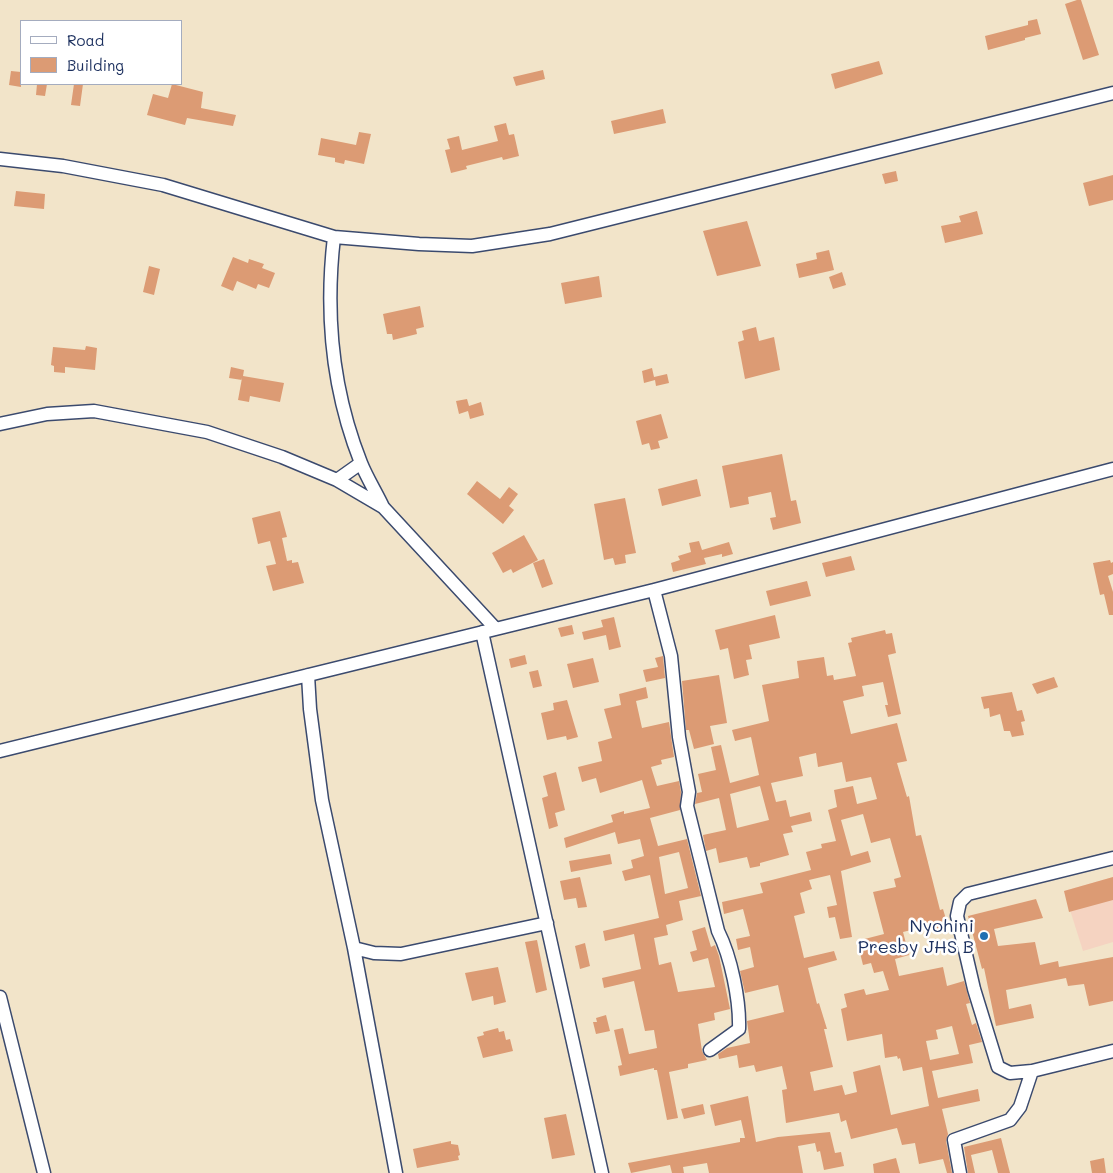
<!DOCTYPE html>
<html>
<head>
<meta charset="utf-8">
<style>
  body { margin:0 }
  #map { position:relative; width:1113px; height:1173px; overflow:hidden; background:#f2e4c9; font-family:Mali,sans-serif }
  canvas { display:block }
  .legend { position:absolute; left:20px; top:20px; width:162px; height:65px; box-sizing:border-box; background:#fff; border:1px solid #a4acbf; margin:0; padding:6px 9px; list-style:none; font-size:15px; color:#1b2f5e }
  .legend li { display:flex; align-items:center; gap:10px; height:25px }
  .legend b { width:25px; border:1px solid #a4acbf }
</style>
</head>
<body>
<div id="map">
<canvas width="1113" height="1173"></canvas>
<ul class="legend">
<li><b style="height:6px;background:#fff"></b>Road</li>
<li><b style="height:14px;background:#dc9b74"></b>Building</li>
</ul>
</div>
<script>
const c = document.querySelector('canvas').getContext('2d');
c.lineJoin = 'round';
function fillPath(path, color) { c.fillStyle = color; c.fill(path, 'evenodd'); }
function stroke(path, color, width, dash) { c.strokeStyle = color; c.lineWidth = width; c.lineCap = dash ? 'butt' : 'round'; c.setLineDash(dash || []); c.stroke(path); }
function label(font, color, halo, rows, align = 'center') {
  c.font = font + ' Mali,sans-serif'; c.lineWidth = 5; c.setLineDash([]); c.textBaseline = 'middle'; c.strokeStyle = halo; c.fillStyle = color; for (const [text, x, y, turn = 0] of rows) {
    c.save(); c.translate(x, y); c.rotate((+turn || 0) * Math.PI / 180); c.textAlign = isNaN(turn) ? turn : align; if (halo) c.strokeText(text, 0, 0); c.fillText(text, 0, 0); c.restore();
  }
}
const built = new Path2D(`
  M1113,877V942L1083,951L1064,891Z`);
const building = new Path2D(`
  M1077,0H1081L1099,55L1083,60L1065,4Z
  M1037,19L1041,34L1025,38V40L988,50L985,36L1028,25V21Z
  M879,61L883,74L835,89L831,74Z
  M543,70L545,79L516,86L513,77Z
  M11,71L21,72V87L9,85Z
  M37,84H47L45,96L36,95Z
  M74,84H83L80,106L71,105Z
  M172,84L203,92L201,108L236,115L233,126L187,118L185,125L147,115L153,94L168,98Z
  M663,109L666,123L614,134L611,121Z
  M506,123L509,135L514,134L519,156L503,160L502,157L466,166L467,169L451,173L445,150L450,149L447,139L459,136L462,150L498,141L494,126Z
  M359,132L371,134L364,164L345,160L344,164L335,162V158L318,155L321,138L356,145Z
  M896,171L898,181L885,184L882,174Z
  M1113,175V200L1089,206L1083,183Z
  M16,191L45,194L44,209L14,206Z
  M977,211L983,234L945,243L941,226L961,222L959,216Z
  M747,221L761,266L717,276L703,231Z
  M829,250L834,270L799,278L796,264L817,259L816,253Z
  M233,257L248,263L249,259L264,264L262,268L275,273L269,288L258,284L256,289L237,281L233,291L221,286Z
  M149,266L160,269L154,295L143,292Z
  M842,272L846,285L833,289L829,277Z
  M599,276L602,297L565,304L561,283Z
  M420,306L424,327L416,329L417,334L393,340L392,334H387L383,314Z
  M756,327L759,341L774,337L780,370L745,379L738,342L744,340L742,331Z
  M86,346L97,348L95,370L65,367V373L54,372V366L51,365L53,347L85,350Z
  M231,367L244,370L243,376L284,383L280,402L250,396L249,402L238,400L242,378V380L229,378Z
  M652,368L654,377L667,374L669,383L656,386L655,380L644,383L642,371Z
  M467,399L469,406L481,402L484,415L470,419L468,411L459,414L456,401Z
  M661,414L668,438L658,441L660,448L651,450L649,443L642,445L636,421Z
  M782,454L791,501L796,500L801,523L773,530L770,518L776,517L771,492L748,497L749,504L730,508L722,466Z
  M697,479L701,496L662,506L658,489Z
  M477,481L500,499L509,487L518,494L509,506L514,510L503,524L467,494Z
  M625,498L636,553L625,555L626,563L615,565L613,558L604,560L594,504Z
  M280,511L287,537L282,538L287,561L292,560V563L298,562L304,583L273,591L266,566L276,564L271,545L270,541L258,544L252,518Z
  M524,535L538,560L513,573L511,569L503,573L492,553Z
  M699,541L702,550L729,542L733,554L722,557V554L704,558L706,564L673,572L671,563L680,560L678,556L691,552L689,543Z
  M851,556L855,570L826,577L822,563Z
  M544,559L553,584L542,588L533,563Z
  M1110,560L1111,563L1113,562V574L1108,576L1113,592V615H1109L1104,594L1100,595L1093,563Z
  M807,581L811,596L770,606L766,591Z
  M775,615L780,638L749,645L752,659L746,660L749,675L734,679L728,648L720,650L715,630Z
  M614,617L621,647L609,650L606,635L584,640L582,632L603,627L601,620Z
  M572,625L574,634L561,637L558,628Z
  M885,630L886,634L892,633L896,653L888,655L901,714L888,717L885,705H888L883,682L862,686L864,696L843,701L851,734L897,723L907,761L897,763L907,797L909,796L916,836L921,835L940,910L943,909L948,926L933,930L932,925L903,932L909,955L895,959L899,976L943,967L947,986L964,981L970,1003L966,1004L972,1025L976,1023L982,1042L969,1045L973,1063L932,1071L938,1098L978,1089L980,1101L942,1109L948,1134L946,1141L952,1173H947L943,1159L919,1164L915,1143L902,1145L897,1128L851,1139L846,1120L841,1122L839,1113L786,1123L782,1090L787,1089L782,1066L756,1072L754,1065L739,1068L737,1055L719,1059L718,1054L727,1048L750,1043L747,1021L784,1012L778,985L745,993L740,971L754,967L750,947L738,950L736,939L750,936L743,909L724,914L722,902L763,893L760,883L811,870L806,852L822,848L821,844L836,841L828,810L837,807L834,790L853,786L857,804L877,799L871,777L846,782L842,762L818,767L816,753L799,757L803,776L771,783L776,802L786,800L790,817L810,812L812,821L791,826L793,832L783,834L789,855L760,863V866L750,868L747,857L719,863L716,848L706,851L703,835L726,830L719,798L695,804L697,793L702,792L698,774L716,770L711,747L721,745L730,783L759,775L751,737L735,741L732,730L769,721L762,685L799,678L797,661L824,657L827,676L833,675L834,680L856,676L848,643L852,642L851,638ZM760,786L769,820L737,828L730,794ZM863,814L871,843L890,838L901,877L894,879L896,887L873,892L884,934L857,941L863,965L871,963L874,973L883,971L889,990L866,995L864,989L844,994L847,1007L841,1009L847,1041L882,1034L885,1058L897,1056L898,1059L900,1058L903,1071L922,1067L929,1106L891,1115L880,1065L853,1072L857,1092L845,1095L842,1085L814,1091L810,1072L833,1067L824,1029H827L819,1003L817,1004L808,968L837,960L834,951L804,958L794,916L805,913L800,893L812,889L809,880L830,875L837,905L827,907L829,918L835,917L840,939L852,937L841,871L871,862L868,851L851,856L841,820ZM952,1026L959,1054L930,1060L926,1041L938,1039L936,1030Z
  M525,655L527,664L511,668L509,659Z
  M663,656L665,678L646,682L643,670L658,667L655,658Z
  M593,658L599,682L573,688L567,664Z
  M538,670L542,686L533,688L529,672Z
  M719,675L727,723L710,726L714,744L694,749L689,730H686L682,681Z
  M1054,677L1058,687L1037,694L1032,684Z
  M646,687L648,698L636,701L642,728L669,722L674,757L661,760L662,764L651,767L657,786L679,781L681,792L680,810L650,818L658,846L687,839L701,896L679,901L683,920L666,925L668,935L654,938L659,965L671,962L678,992L715,987L708,958L693,962L690,952L697,950L692,931L705,927L711,947L715,945L719,956L730,1009L714,1013L715,1020L698,1024L702,1051L707,1060L688,1064V1068L669,1072L678,1118L667,1120L657,1070H654V1068L620,1076L618,1066L622,1065L614,1030L623,1028L629,1054L657,1048L654,1030L645,1031L634,981L604,988L602,978L641,969L634,934L605,941L603,931L659,918L650,875L625,881L622,871L633,868L631,860L644,856L640,839L618,844L615,832L566,848L564,838L613,822L611,815L624,811V814L650,808L642,780L600,793L596,778L582,782L578,767L602,761L598,742L612,738L604,709L621,705L619,694ZM679,852L688,888L665,894L659,857Z
  M1012,692L1017,711L1022,710L1025,721L1021,722L1024,735L1012,737L1010,731H1004L1000,714L990,717L989,708L984,709L981,697Z
  M567,700L578,737L567,740L566,736L547,740L541,713L554,710L553,703Z
  M556,772L565,810L555,813L558,826L549,829L542,798L548,796L543,776Z
  M610,854L612,864L571,872L569,861Z
  M580,877L587,907L578,908L576,898L564,900L560,881Z
  M1113,877V900L1069,912L1064,891Z
  M1036,899L1043,918L994,929L998,946L1035,942L1040,965L1058,961L1059,967L1113,957V1001L1089,1006L1084,984L1068,986L1066,978L1006,990L1009,1009L1031,1004L1034,1018L996,1026L984,968L982,969L968,916Z
  M537,940L547,990L536,993L525,942Z
  M585,943L590,966L580,969L575,946Z
  M498,967L506,1002L494,1005L493,996L472,1001L465,973Z
  M606,1015L610,1031L596,1034L593,1022H597L596,1018Z
  M498,1028L499,1032L504,1031L506,1040L510,1039L513,1051L483,1058L477,1037L484,1035L483,1032Z
  M748,1096L756,1142L778,1137L830,1132L835,1153L841,1152L844,1166L824,1170L820,1151L817,1152L815,1143L798,1146L803,1173H709L707,1163L683,1167L684,1173H672L670,1165L631,1173L628,1163L740,1142V1138H745L741,1120L715,1126L710,1105Z
  M703,1104L705,1114L684,1119L681,1109Z
  M566,1114L575,1155L552,1159L544,1118Z
  M1001,1138L1010,1173H998L992,1150L971,1155L975,1173H968L964,1147Z
  M451,1141V1144L458,1145L460,1155L458,1156L459,1160L417,1168L413,1149Z
  M896,1158L900,1173H874L873,1164Z
  M1104,1158L1106,1173H1092L1090,1161Z`);
const minor = new Path2D(`
  M0,159L63,166L163,185L334,237L419,244L472,246L550,234L1113,93
  M334,237C325,314 332,390 361,463C367,478 376,492 383,507
  M0,424L47,414L94,411L207,432L282,457L337,480L383,507L495,628
  M337,480L361,463
  M654,590L671,656L679,737L689,792L687,806L718,931C731,957 740,1000 739,1029L710,1050
  M482,632L602,1173
  M308,675L310,709L322,800L354,948L396,1173
  M0,751L654,590L1113,469
  M1113,858L968,894L960,902L957,916L974,989L998,1067L1010,1073L1032,1071L1113,1051
  M354,948L374,953L401,954L547,923
  M0,997L44,1173
  M960,1173L954,1140L1010,1120L1020,1107L1032,1071`);
const markers = [
  [984,936,5,"#1f6fb2"]
];
const poiNames = [
  ["Nyohini",974,926],
  ["Presby JHS B",974,947]
];
fillPath(built, '#f5d3c1');
fillPath(building, '#dc9b74');
stroke(minor, '#3b4a6e', 15);
stroke(minor, '#fff', 12);
for (const [x, y, r, color] of markers) { const dot = new Path2D(); dot.arc(x, y, r, 0, 2 * Math.PI); c.fillStyle = color; c.fill(dot); stroke(dot, '#fff', 2); }
label('18px', '#1b2f5e', '#fff', poiNames, 'right');
</script>
</body>
</html>
